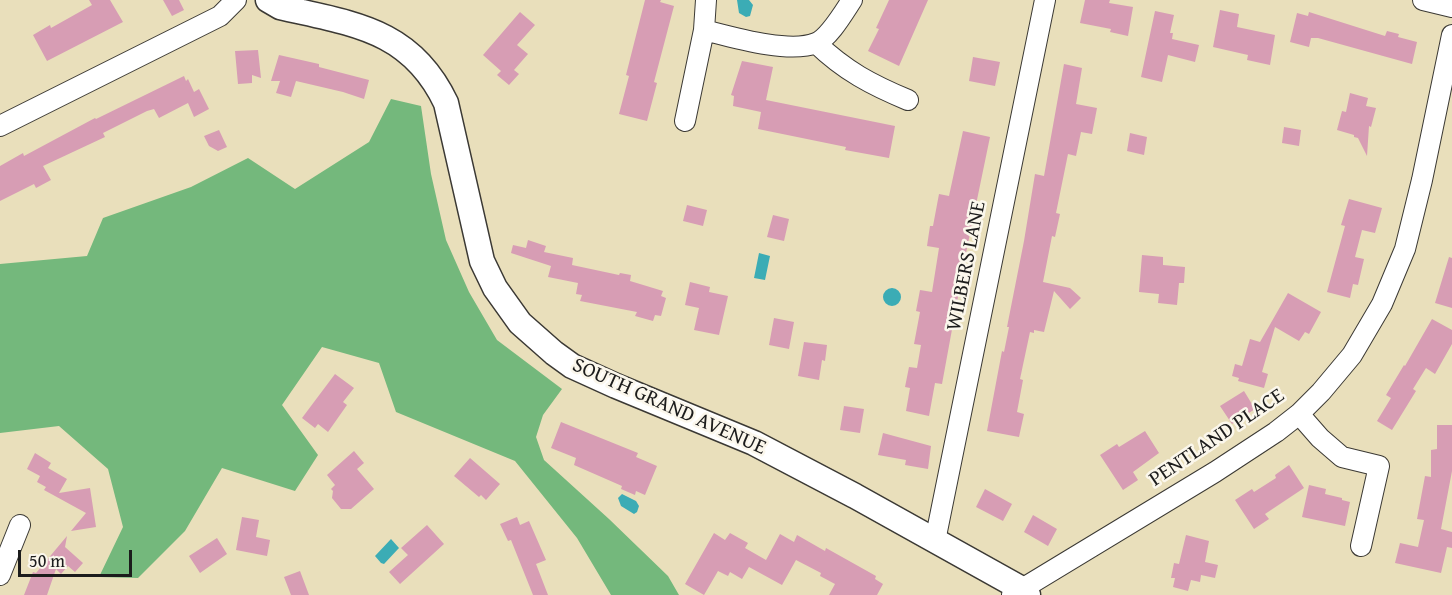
<!DOCTYPE html>
<html>
<head>
<meta charset="utf-8">
<style>
  body { margin:0 }
  #map { position:relative; width:1452px; height:595px; overflow:hidden; background:#e9dfbb; font-family:"Gentium Book Plus",serif }
  canvas { display:block }
  .scale { position:absolute; left:18px; top:550px; width:114px; height:27px; box-sizing:border-box; border:3px solid #1c1c1c; border-top:0; padding-left:8px; font-size:18px; line-height:21px; white-space:nowrap; color:#1c1c1c; -webkit-text-stroke:4px #fbf7ec; paint-order:stroke }
</style>
</head>
<body>
<div id="map">
<canvas width="1452" height="595"></canvas>
<div class="scale">50 m</div>
</div>
<script>
const c = document.querySelector('canvas').getContext('2d');
c.lineJoin = 'round';
function fillPath(path, color) { c.fillStyle = color; c.fill(path, 'evenodd'); }
function stroke(path, color, width, dash) { c.strokeStyle = color; c.lineWidth = width; c.lineCap = dash ? 'butt' : 'round'; c.setLineDash(dash || []); c.stroke(path); }
function label(font, color, halo, rows, align = 'center') {
  c.font = font + ' "Gentium Book Plus",serif'; c.lineWidth = 5; c.setLineDash([]); c.textBaseline = 'middle'; c.strokeStyle = halo; c.fillStyle = color; for (const [text, x, y, turn = 0] of rows) {
    c.save(); c.translate(x, y); c.rotate((+turn || 0) * Math.PI / 180); c.textAlign = isNaN(turn) ? turn : align; if (halo) c.strokeText(text, 0, 0); c.fillText(text, 0, 0); c.restore();
  }
}
const forest = new Path2D(`
  M391,99L421,106L431,174L446,240L469,292L497,340L562,389L543,415L536,437L544,460L609,519L668,576L679,595H611L577,538L515,461L396,412L379,363L322,347L282,405L318,455L295,491L222,468L185,531L138,578L99,577L123,527L108,469L59,426L0,433V264L87,256L103,218L191,187L248,158L295,189L369,142Z`);
const water = new Path2D(`
  M737,0H749L753,5L750,16L746,17L739,13Z
  M759,253L770,256L765,280L754,278Z
  M883 297a9 9 0 1 1 18 0a9 9 0 1 1-18 0Z
  M622,494L636,501L639,506L637,512L634,514L621,506L618,498Z
  M391,539L399,548L384,564L381,563L375,556Z`);
const building = new Path2D(`
  M89,0H110L123,22L47,61L33,35L50,25L51,28L92,5Z
  M163,0H179L184,10L172,16Z
  M645,0H661L660,2L674,6L654,82L657,83L647,121L619,114L629,76L626,75Z
  M889,0H928L899,66L868,51L879,29L876,28Z
  M1085,0H1110L1109,3L1133,7L1128,36L1110,32L1111,29L1080,23Z
  M1220,10L1239,14L1237,27L1275,35L1270,65L1247,60L1248,55L1213,47Z
  M1155,11L1174,15L1170,33H1173L1172,39L1199,45L1195,62L1168,55L1162,82L1141,77Z
  M520,12L535,25L517,45L528,54L514,70L519,74L509,85L497,75L501,71L483,55Z
  M1309,12L1385,36L1387,31L1399,34L1398,37L1417,42L1412,64L1318,38H1311L1309,47L1290,42L1297,13L1308,16Z
  M258,50L261,78L252,75V83L238,84L235,51Z
  M279,55L319,64V67L369,80L364,99L343,92L296,81L291,97L276,93L280,81H271Z
  M973,57L1000,62L995,86L969,81Z
  M742,61L773,67L766,100L895,126L889,158L845,150L846,147L758,129L761,112L733,106L734,96L731,95Z
  M1064,64L1082,68L1076,104L1097,108L1092,134L1081,132L1076,156L1068,154L1056,213L1060,214L1055,237L1052,236L1043,282L1070,288L1081,298L1070,309L1054,291L1044,332L1034,330V333L1030,332L1020,379L1023,380L1017,412L1024,414L1019,437L987,431L1002,351L1004,352L1009,327H1007L1024,241L1035,174L1044,176Z
  M184,76L186,81L188,79L194,92L199,89L209,109L194,117L188,103L159,118L154,109L147,111L103,133L105,137L43,166L51,180L36,188L34,184L0,201V166L23,153L24,156L95,118L96,119Z
  M1350,93L1368,98L1366,106L1376,108L1371,127L1369,126L1367,156L1358,138L1354,137V135L1337,130L1342,111L1346,112Z
  M1284,127L1301,130L1299,146L1282,143Z
  M219,130L227,147L218,151L209,146L204,136Z
  M963,131L990,137L966,253L942,384L935,383L929,416L906,411L910,388L905,387L909,367L917,368L921,345L914,344L920,312L916,311L920,290L932,292L939,248L927,246L930,226H933L939,194L949,196Z
  M1130,133L1147,137L1144,155L1127,151Z
  M1349,199L1382,208L1375,233L1362,230L1355,257L1364,259L1358,285L1353,284L1350,298L1327,292L1345,226L1341,225Z
  M687,205L707,210L703,226L683,221Z
  M773,215L789,219L784,241L767,237Z
  M528,240L546,246L544,252L573,258L572,265L619,275L620,273L631,275L630,281L663,291L661,296L666,298L661,316L655,315L653,321L635,316L637,312L580,301L582,295L576,294L578,283L548,277L551,266L511,253L513,245L526,248Z
  M1142,255L1163,257V265L1185,267L1184,283H1179L1177,305L1158,303L1159,294L1139,292Z
  M1449,257L1452,258V308L1435,303Z
  M690,282L710,287L709,292L728,296L719,335L694,330L699,308L685,305Z
  M1288,293L1321,312L1309,334L1305,332L1299,341L1275,327L1262,372L1268,374L1264,388L1238,381L1239,378L1232,376L1235,364L1242,366L1250,339L1260,342Z
  M774,318L794,322L789,349L769,345Z
  M1432,319L1452,330V344L1435,374L1426,368L1413,389L1416,391L1392,430L1377,421L1391,398L1386,395L1404,365L1405,366Z
  M804,342L827,345L825,361L822,360L819,380L798,376Z
  M335,374L354,388L343,402L347,405L328,432L318,424L315,428L302,418Z
  M1244,391L1255,409L1232,424L1220,406Z
  M844,406L864,409L860,433L840,430Z
  M561,422L638,453L636,457L657,466L645,495L636,491L635,495L621,489L622,486L574,465L576,458L551,448Z
  M1437,425H1452V471L1441,529L1452,532V548L1447,547L1441,573L1395,563L1400,543L1418,547L1424,520L1417,519L1425,476L1431,477V450L1437,449Z
  M1145,431L1159,453L1133,472L1138,480L1123,490L1100,455L1117,444L1119,447Z
  M883,433L931,446L928,469L905,465L906,460L878,455Z
  M354,451L364,463L357,469L374,489L351,509H341L332,498L333,491L331,489L335,485L327,475Z
  M35,453L51,463L48,468L67,479L59,493L90,488L96,527L71,531L86,513L44,490L46,487L37,482L40,476L27,469Z
  M470,458L500,484L486,500L481,495L479,497L454,476Z
  M1289,465L1304,488L1265,514L1269,519L1254,529L1235,500L1252,489L1254,492L1276,478L1275,475Z
  M1309,485L1326,489L1325,494L1342,498V500L1350,502L1345,526L1302,517Z
  M985,489L1012,504L1003,521L976,507Z
  M1033,515L1057,529L1048,546L1024,532Z
  M242,517L259,520L256,537L270,540L267,556L236,550Z
  M517,517L520,525L529,521L546,560L536,564L548,595H533L511,540L508,541L500,524Z
  M427,525L444,544L400,584L389,572L408,555L401,548Z
  M714,533L725,540L730,533L748,543L745,548L766,560L780,534L794,542L797,535L825,551L826,548L876,576L875,579L883,584L877,595H829L835,584L820,576L821,573L796,560L782,585L749,567L742,579L730,572L728,576L718,571L704,595L685,584Z
  M1186,535L1209,541L1205,562L1218,565L1215,578L1201,575L1200,582L1191,580L1188,591L1173,587L1175,578H1171L1174,563L1179,564Z
  M67,536L65,547L83,563L75,572L68,566L61,574L56,569L47,595H24L33,572L36,573Z
  M217,538L227,554L200,573L189,556Z
  M300,571L309,595H291L284,577Z`);
const minor = new Path2D(`
  M1423,0L1452,7
  M704,30C732,37 789,54 816,43C829,38 844,12 852,0
  M816,43C845,71 872,85 908,100
  M685,121L704,30L706,0
  M0,126L220,16L236,0
  M1299,414L1320,438L1342,457L1379,466L1361,546
  M935,541L1045,0
  M0,575L20,525
  M1012,595L1215,472L1276,432L1299,414L1321,392L1352,355L1382,304L1405,249L1422,180L1452,35`);
const major = new Path2D(`
  M268,0L280,7C353,24 411,29 446,103L482,261L495,288L520,323L554,353L572,366L616,386L754,443L855,496L1022,589L1028,595`);
const streetNames = [
  ["WILBERS LANE",967,266,-79],
  ["SOUTH GRAND AVENUE",669,407,24],
  ["PENTLAND PLACE",1217,438,-34]
];
fillPath(forest, '#74b87c');
fillPath(water, '#3bacb5');
fillPath(building, '#d79db4');
stroke(minor, '#3b3934', 22);
stroke(major, '#3b3934', 27);
stroke(minor, '#fff', 20);
stroke(major, '#fff', 24);
label('21px', '#1c1c1c', '#fbf7ec', streetNames);
</script>
</body>
</html>
